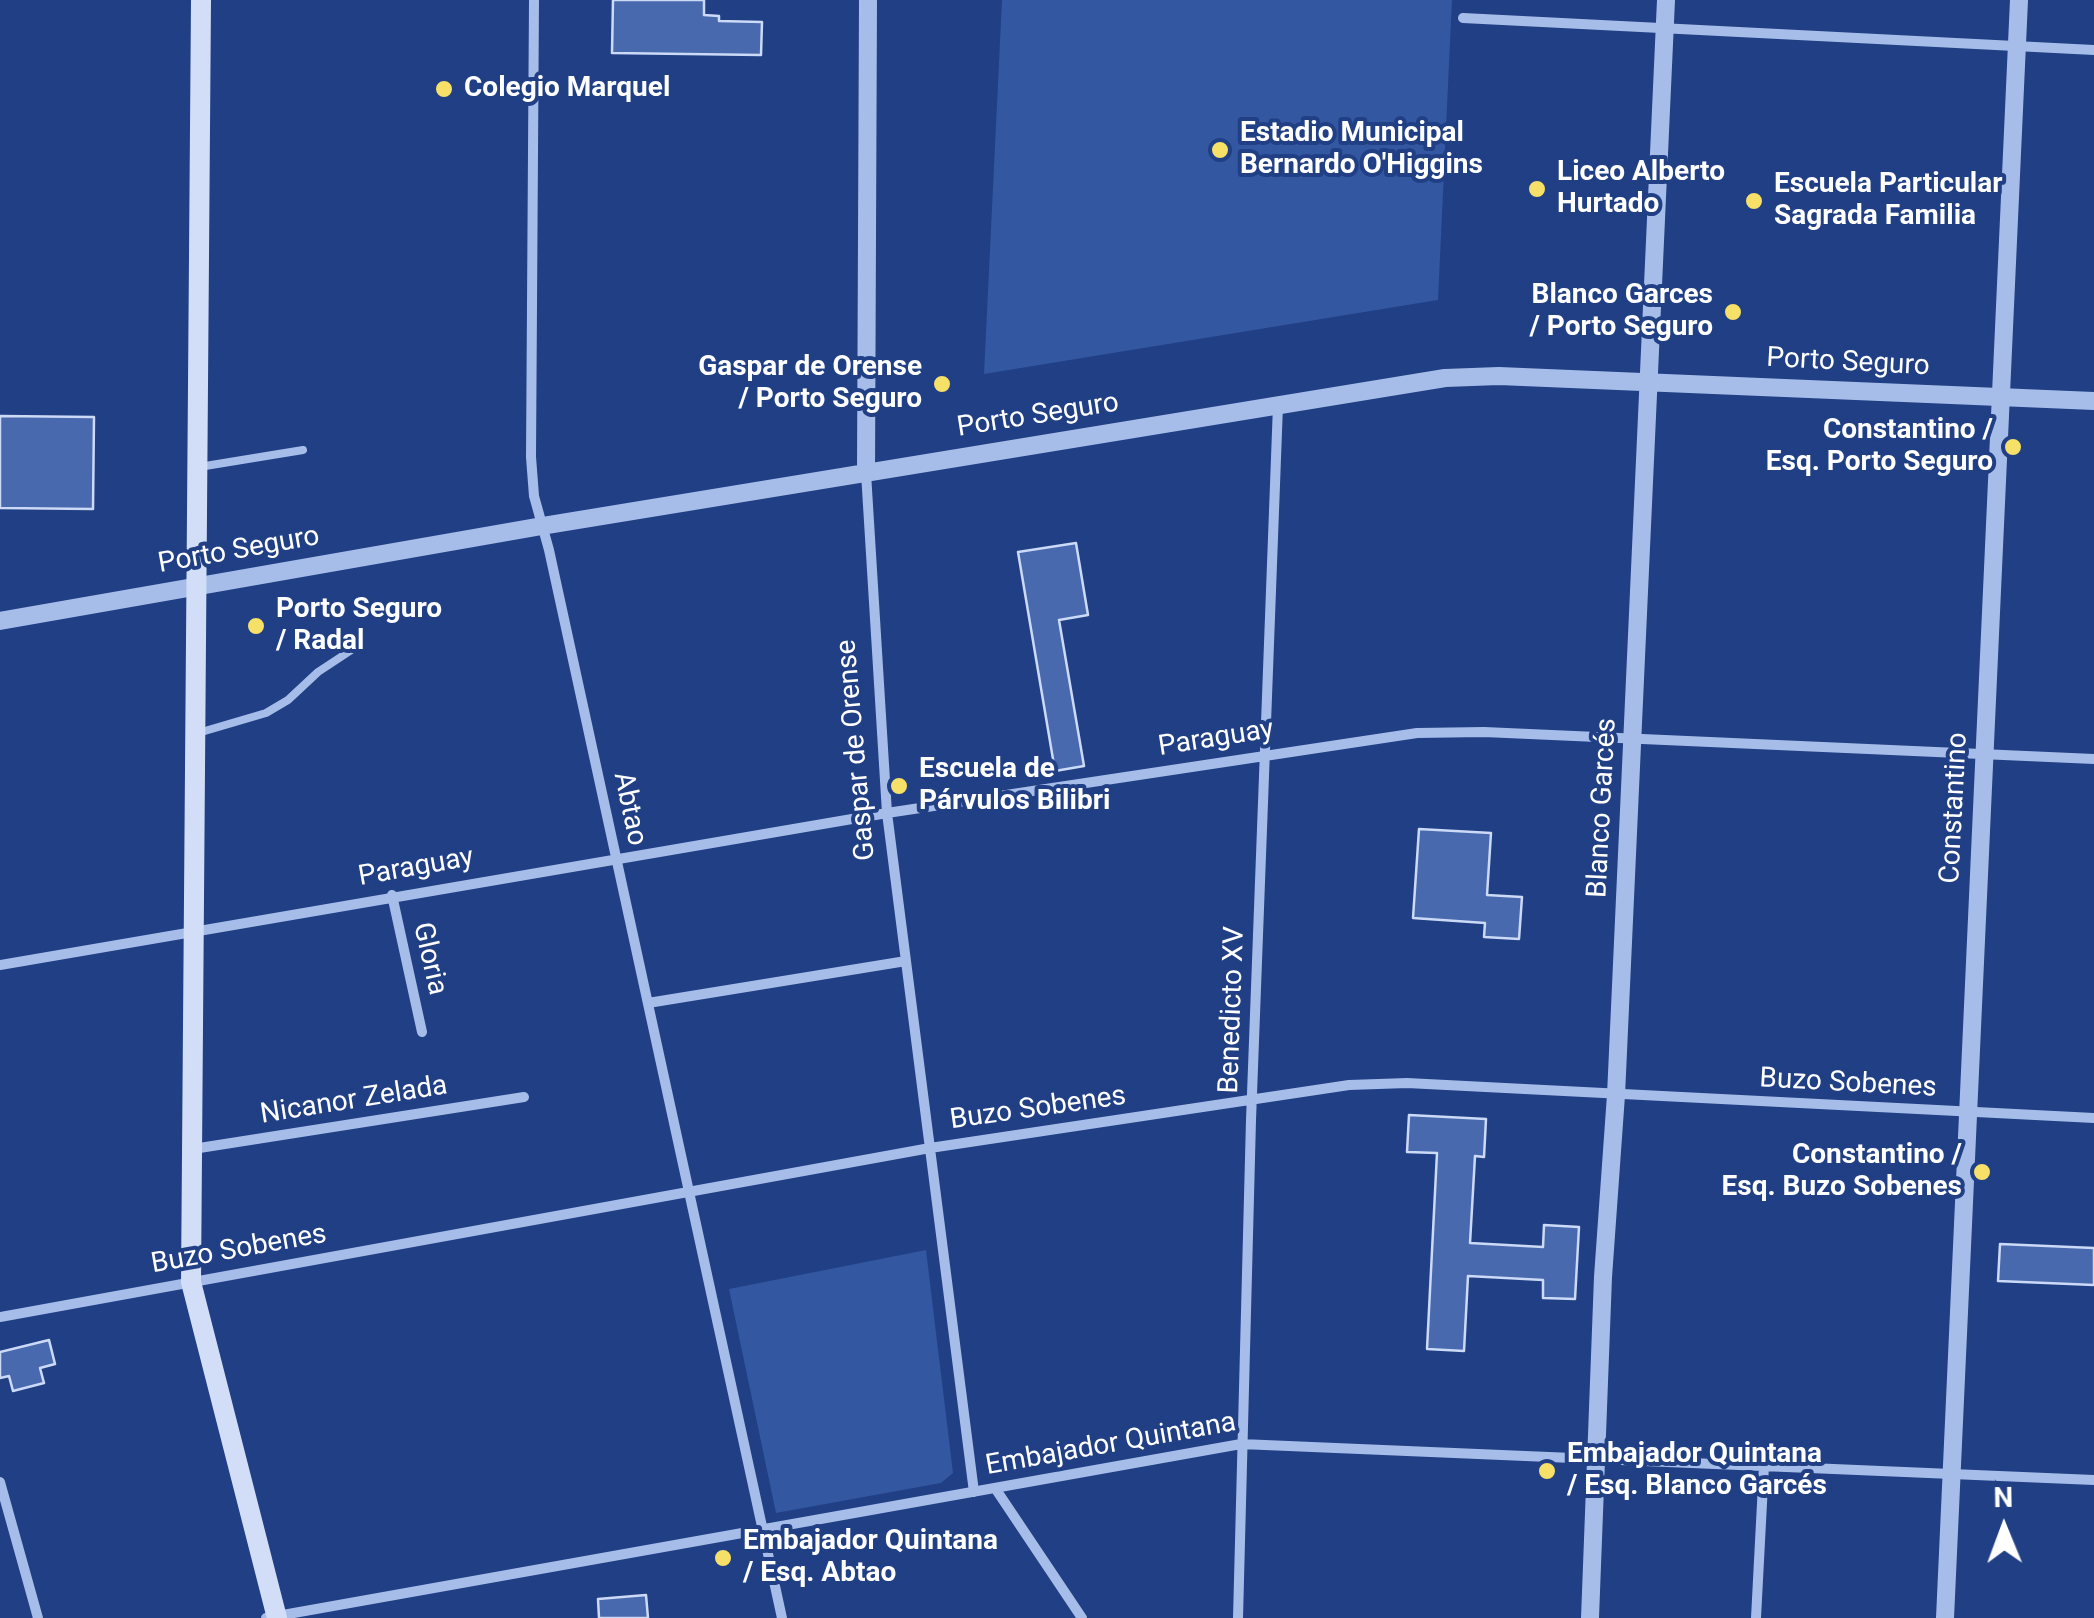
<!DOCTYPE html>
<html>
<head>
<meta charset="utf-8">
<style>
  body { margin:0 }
  #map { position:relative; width:2094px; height:1618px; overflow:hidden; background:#203f84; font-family:Roboto,sans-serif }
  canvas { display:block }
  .north { position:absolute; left:1954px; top:1478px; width:100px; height:100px; -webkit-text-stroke:8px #203f84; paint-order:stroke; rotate:359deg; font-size:28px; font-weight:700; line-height:40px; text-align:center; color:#fff }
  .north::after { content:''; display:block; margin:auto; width:35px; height:45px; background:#fff; clip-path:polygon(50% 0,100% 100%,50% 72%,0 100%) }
</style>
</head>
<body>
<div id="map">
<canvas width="2094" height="1618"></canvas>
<div class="north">N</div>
</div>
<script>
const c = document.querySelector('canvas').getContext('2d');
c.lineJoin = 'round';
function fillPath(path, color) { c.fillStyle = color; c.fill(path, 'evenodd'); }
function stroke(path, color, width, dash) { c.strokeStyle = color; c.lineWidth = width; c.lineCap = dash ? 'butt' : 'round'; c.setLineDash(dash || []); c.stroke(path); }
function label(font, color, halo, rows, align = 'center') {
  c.font = font + ' Roboto,sans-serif'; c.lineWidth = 8; c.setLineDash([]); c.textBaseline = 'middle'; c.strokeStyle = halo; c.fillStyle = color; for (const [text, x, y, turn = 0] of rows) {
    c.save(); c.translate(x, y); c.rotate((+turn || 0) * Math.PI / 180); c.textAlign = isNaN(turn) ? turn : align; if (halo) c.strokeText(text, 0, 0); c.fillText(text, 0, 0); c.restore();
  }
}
const green = new Path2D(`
  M1002,0H1452L1438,300L984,374Z
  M926,1250L953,1473L941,1483L776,1513L729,1289Z`);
const building = new Path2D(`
  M613,0H704V15L719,16V21L762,22L761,55L612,53Z
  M0,416L94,417L93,509L0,508Z
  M1076,543L1088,615L1059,620L1084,766L1055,771L1018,552Z
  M1419,829L1491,833L1487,895L1522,897L1519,939L1484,937L1485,923L1413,918Z
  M1409,1115L1486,1119L1484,1157L1475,1156L1470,1243L1543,1247L1544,1225L1579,1227L1575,1299L1543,1298V1280L1468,1276L1464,1351L1427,1349L1437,1153L1407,1152Z
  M2000,1244L2094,1248V1285L1998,1281Z
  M49,1340L55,1364L40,1368L44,1383L13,1391L9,1376L0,1378V1352Z
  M646,1595L648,1618H599L598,1599Z`);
const service = new Path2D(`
  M199,467L303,450
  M198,733L266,713L288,700L318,672L362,643`);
const minor = new Path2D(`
  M534,0L531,457L534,496L549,550L782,1618
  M1463,18L2094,50
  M866,473L887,813L974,1492
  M392,895L422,1032
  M0,965L887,813L1417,733L1484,732L2094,759
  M648,1003L906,961
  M193,1149L524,1097
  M0,1317L930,1148L1349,1085L1407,1083L2094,1118
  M0,1482L38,1618
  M995,1488L1082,1618
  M266,1618L1241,1444L2094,1480
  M1238,1618L1251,1120L1278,405
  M1756,1618L1764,1465`);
const tertiary = new Path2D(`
  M866,473L868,0
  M0,621L542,526L1445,378L1499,376L2094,401
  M1590,1618L1603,1277L1616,1095L1666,0
  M1945,1618L2019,0`);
const secondary = new Path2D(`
  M201,0L191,1282L277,1618`);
const markers = [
  [444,89,10,"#f7e068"],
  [1220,150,10,"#f7e068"],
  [1537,189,10,"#f7e068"],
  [1754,201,10,"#f7e068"],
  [1733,312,10,"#f7e068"],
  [942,384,10,"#f7e068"],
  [2013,447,10,"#f7e068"],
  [256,626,10,"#f7e068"],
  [899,786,10,"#f7e068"],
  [1982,1172,10,"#f7e068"],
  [1547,1471,10,"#f7e068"],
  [723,1558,10,"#f7e068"]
];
const poiNames = [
  ["Colegio Marquel",464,89],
  ["Estadio Municipal",1240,134],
  ["Bernardo O'Higgins",1240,166],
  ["Liceo Alberto",1557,173],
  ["Hurtado",1557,205],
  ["Escuela Particular",1774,185],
  ["Sagrada Familia",1774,217],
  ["Blanco Garces",1713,296,"right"],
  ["/ Porto Seguro",1713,328,"right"],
  ["Gaspar de Orense",922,368,"right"],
  ["/ Porto Seguro",922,400,"right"],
  ["Constantino /",1993,431,"right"],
  ["Esq. Porto Seguro",1993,463,"right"],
  ["Porto Seguro",276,610],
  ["/ Radal",276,642],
  ["Escuela de",919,770],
  ["Párvulos Bilibri",919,802],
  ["Constantino /",1962,1156,"right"],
  ["Esq. Buzo Sobenes",1962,1188,"right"],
  ["Embajador Quintana",1567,1455],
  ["/ Esq. Blanco Garcés",1567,1487],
  ["Embajador Quintana",743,1542],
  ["/ Esq. Abtao",743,1574]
];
const streetNames = [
  ["Porto Seguro",1848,363,3],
  ["Porto Seguro",1038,416,-9],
  ["Porto Seguro",239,551,-10],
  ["Paraguay",1216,739,-9],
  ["Gaspar de Orense",857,750,-95],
  ["Blanco Garcés",1603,808,-87],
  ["Constantino",1955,808,-87],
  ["Abtao",629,809,78],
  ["Paraguay",416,868,-10],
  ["Gloria",429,959,77],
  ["Benedicto XV",1233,1010,-88],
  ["Buzo Sobenes",1848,1084,3],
  ["Nicanor Zelada",354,1101,-9],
  ["Buzo Sobenes",1038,1109,-8],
  ["Buzo Sobenes",239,1250,-10],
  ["Embajador Quintana",1111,1445,-10]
];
fillPath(green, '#3357a1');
fillPath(building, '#4869ad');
stroke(building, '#ccdaf7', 2.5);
stroke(service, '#a7bde9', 8);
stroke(minor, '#a7bde9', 10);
stroke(tertiary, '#a7bde9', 18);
stroke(secondary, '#d2def7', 20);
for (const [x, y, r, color] of markers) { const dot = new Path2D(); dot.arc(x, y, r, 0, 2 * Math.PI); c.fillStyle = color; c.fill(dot); stroke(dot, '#203f84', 4); }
label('bold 28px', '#fff', '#203f84', poiNames, 'left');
label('28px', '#fff', '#203f84', streetNames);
</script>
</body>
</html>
